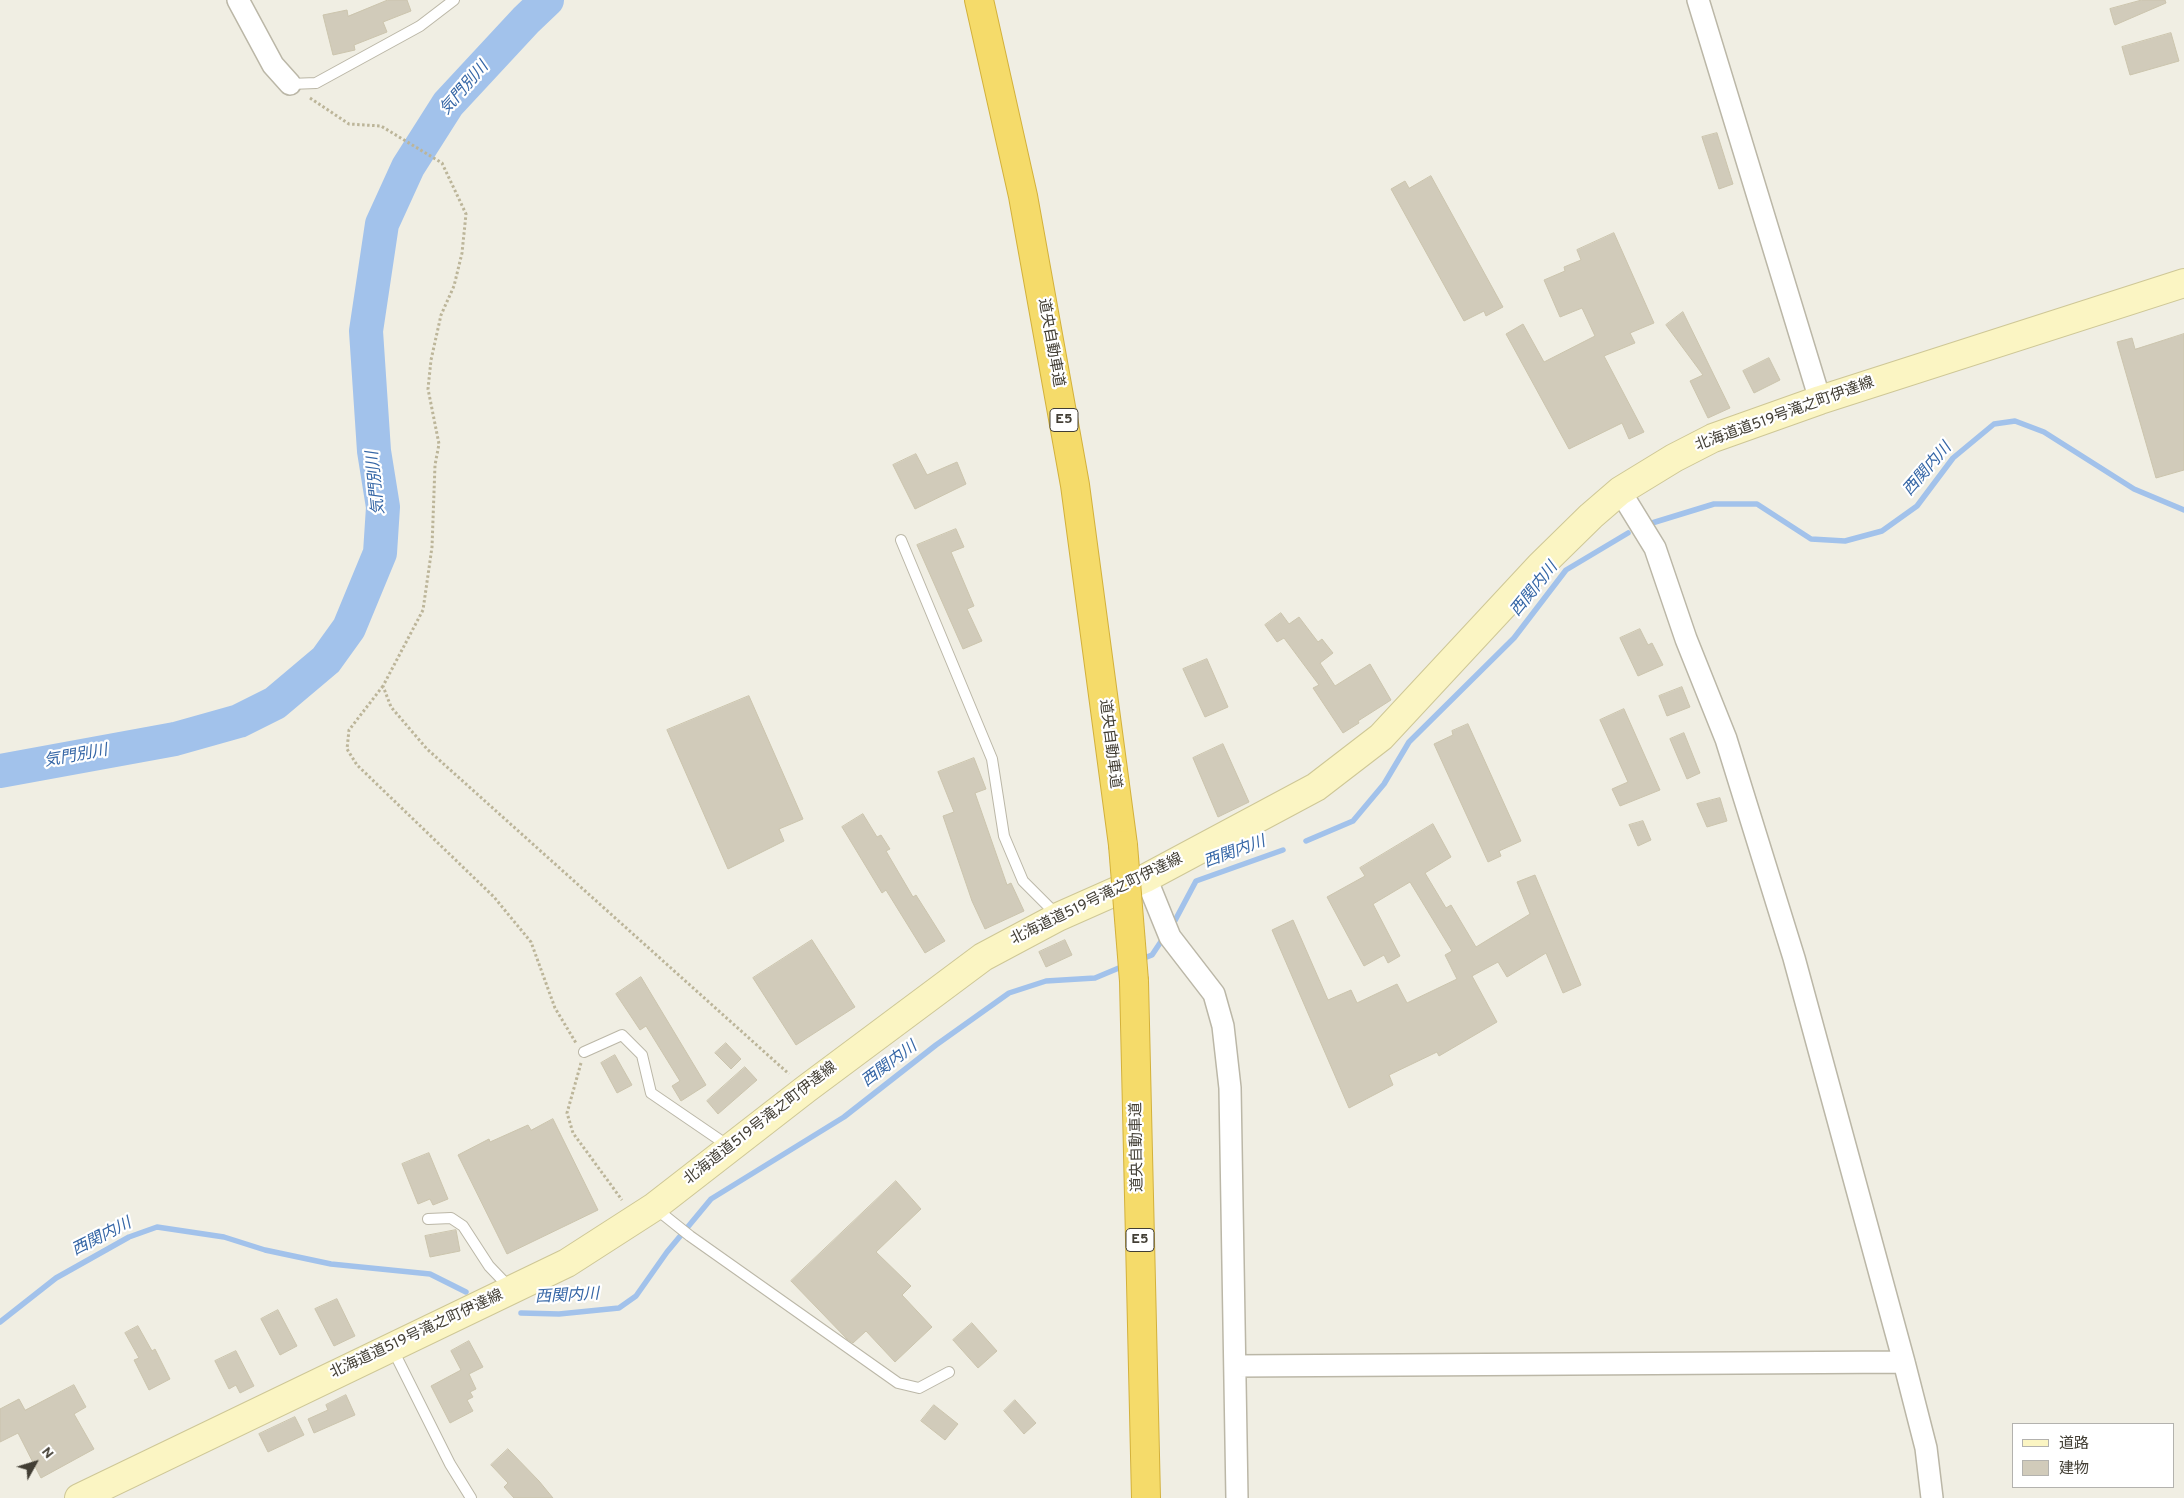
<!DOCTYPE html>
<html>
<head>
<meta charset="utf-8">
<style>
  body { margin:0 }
  #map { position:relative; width:2184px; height:1498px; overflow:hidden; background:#f0eee3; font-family:Overpass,"Noto Sans JP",sans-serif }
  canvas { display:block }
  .legend { position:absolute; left:2012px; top:1423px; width:162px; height:65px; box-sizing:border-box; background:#fff; border:1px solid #b3b2ae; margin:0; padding:6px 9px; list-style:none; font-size:15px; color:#423e34 }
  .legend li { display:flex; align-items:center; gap:10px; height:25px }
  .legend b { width:25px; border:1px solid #b3b2ae }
  .north { position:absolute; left:10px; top:1438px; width:50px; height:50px; -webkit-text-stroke:4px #fff; paint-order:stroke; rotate:51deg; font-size:14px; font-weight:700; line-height:20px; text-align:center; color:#423e34 }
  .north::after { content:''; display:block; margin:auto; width:18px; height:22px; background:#423e34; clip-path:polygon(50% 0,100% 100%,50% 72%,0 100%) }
</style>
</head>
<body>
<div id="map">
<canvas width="2184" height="1498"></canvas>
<ul class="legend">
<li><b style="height:6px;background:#fbf5c3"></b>道路</li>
<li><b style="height:14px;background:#d1cbba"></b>建物</li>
</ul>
<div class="north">N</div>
</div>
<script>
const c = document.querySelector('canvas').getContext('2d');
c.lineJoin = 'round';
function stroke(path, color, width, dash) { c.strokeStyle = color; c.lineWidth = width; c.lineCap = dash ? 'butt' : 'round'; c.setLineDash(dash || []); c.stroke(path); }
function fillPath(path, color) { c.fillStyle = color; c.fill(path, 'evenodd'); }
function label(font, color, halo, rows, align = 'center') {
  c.font = font + ' Overpass,"Noto Sans JP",sans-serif'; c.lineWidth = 4.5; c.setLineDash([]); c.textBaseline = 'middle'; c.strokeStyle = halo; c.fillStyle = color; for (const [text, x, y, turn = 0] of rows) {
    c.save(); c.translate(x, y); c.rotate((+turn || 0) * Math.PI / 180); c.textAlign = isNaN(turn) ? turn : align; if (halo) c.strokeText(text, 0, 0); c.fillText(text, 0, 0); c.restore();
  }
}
const stream = new Path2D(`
  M1652,523L1714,504H1757L1811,539L1845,541L1882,531L1917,506L1953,458L1994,424L2015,421L2044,432L2134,489L2184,510
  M1306,841L1353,821L1384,784L1409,742L1514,638L1566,570L1628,533
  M1171,928L1196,881L1283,850
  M1139,960L1152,955L1164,937
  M521,1313L559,1314L619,1308L636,1296L667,1252L711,1199L844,1117L936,1045L1009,993L1046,981L1095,978L1126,965
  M0,1322L56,1278L129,1237L157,1227L224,1237L265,1250L331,1264L430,1274L466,1292`);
const river = new Path2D(`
  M0,771L175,739L239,721L275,703L326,660L349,628L380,553L383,507L374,451L366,331L382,224L408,167L448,104L526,20L547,0`);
const building = new Path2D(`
  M388,0H407L411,11L383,22L387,32L354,45L355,50L333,55L323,15L347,10L348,16Z
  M2142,0H2165L2166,3L2115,25L2114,23L2110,9Z
  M2171,33L2179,61L2130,75L2122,47Z
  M1717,133L1733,184L1719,189L1702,137Z
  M1431,176L1503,307L1486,316L1484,311L1464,321L1391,189L1405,181L1409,188Z
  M1614,233L1654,323L1630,333L1635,343L1604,356L1644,432L1629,439L1622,423L1569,449L1506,334L1523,324L1544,362L1595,336L1582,308L1560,317L1544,280L1565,271L1564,267L1581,260L1577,250Z
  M1683,312L1730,408L1708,418L1690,381L1703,375L1666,325Z
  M2184,334V470L2156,478L2117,342L2132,338L2135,349Z
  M1769,358L1780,380L1754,393L1743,371Z
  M916,454L927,475L957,462L966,484L915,509L893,465Z
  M956,529L964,547L951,552L974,606L967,609L982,641L963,649L917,545Z
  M1281,613L1289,624L1299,617L1318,642L1322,639L1333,653L1320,663L1335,686L1370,664L1391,700L1358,721L1359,723L1343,733L1313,688L1319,685L1284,638L1277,642L1265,625Z
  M1640,629L1648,645L1652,643L1663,665L1638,676L1620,638Z
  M1207,659L1228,707L1205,717L1183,669Z
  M1682,687L1690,707L1667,716L1659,696Z
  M749,696L803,819L779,829L784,841L728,869L667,730Z
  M1624,709L1660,790L1620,806L1612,789L1628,782L1600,720Z
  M1468,724L1521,841L1499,851L1501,856L1488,862L1434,744L1453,735L1452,731Z
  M1684,733L1700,773L1687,779L1670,739Z
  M1223,744L1249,802L1218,817L1193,758Z
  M974,758L986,789L975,793L1007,885L1011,883L1024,911L985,929L972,901L943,816L954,812L938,772Z
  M1720,798L1727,821L1707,827L1697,804Z
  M863,814L877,837L881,835L890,849L886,851L913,897L916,895L945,941L925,953L886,890L882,893L842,827Z
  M1643,821L1651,840L1638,846L1629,825Z
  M1433,824L1451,857L1425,873L1446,908L1451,905L1476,947L1530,914L1517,882L1535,875L1581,985L1563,993L1546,953L1507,977L1498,962L1472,976L1497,1022L1439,1056L1437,1052L1389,1075L1393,1085L1349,1108L1272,930L1293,920L1328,1000L1351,990L1357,1003L1397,984L1407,1003L1457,979L1445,955L1452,951L1410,882L1373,904L1400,956L1388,963L1384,955L1364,966L1327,897L1365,876L1360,868Z
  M812,940L855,1007L796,1045L753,978Z
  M1065,940L1072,955L1046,967L1039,952Z
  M641,977L706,1085L681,1101L672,1086L680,1081L646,1026L640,1030L616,994Z
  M726,1043L741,1059L731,1069L715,1053Z
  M615,1055L632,1085L617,1093L601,1063Z
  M745,1067L757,1080L718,1114L707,1101Z
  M553,1119L598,1210L507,1254L458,1155L489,1139L490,1142L528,1125L531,1130Z
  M429,1153L448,1199L433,1205L430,1199L418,1204L402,1164Z
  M896,1181L921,1209L876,1252L911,1286L902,1295L932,1327L895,1362L866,1331L853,1343L847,1339L791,1281Z
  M456,1230L460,1251L430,1257L425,1236Z
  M337,1299L355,1336L334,1346L315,1309Z
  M278,1310L297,1346L280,1355L261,1319Z
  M972,1323L997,1351L978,1368L953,1340Z
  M138,1326L152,1351L155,1349L170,1379L149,1390L134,1360L139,1358L125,1333Z
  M469,1341L483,1367L469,1374L476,1389L470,1392L473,1397L467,1400L473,1411L450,1423L431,1386L461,1370L451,1351Z
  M236,1351L254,1386L240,1393L236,1385L229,1389L215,1361Z
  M74,1385L86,1407L74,1414L94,1449L41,1478L18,1433L0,1442V1409L19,1399L25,1410Z
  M346,1395L355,1415L314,1433L308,1419L328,1410L326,1405Z
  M1015,1400L1036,1423L1024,1434L1004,1411Z
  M934,1405L958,1424L945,1440L921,1421Z
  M295,1417L304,1435L268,1452L259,1434Z
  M508,1449L539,1481L553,1498H514L504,1487L508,1483L491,1465Z`);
const path = new Path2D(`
  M310,98L349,124L381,126L442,163L466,214L462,253L454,286L441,315L431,360L428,389L439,444L435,465L432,547L423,610L383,686L391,707L427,749L789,1074
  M383,686L349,730L347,749L357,765L494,897L531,942L555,1008L576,1043
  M581,1063L567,1113L573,1133L622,1200`);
const lane = new Path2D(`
  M290,84L316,83L420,26L454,0
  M901,540L992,759L1004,836L1023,881L1057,915
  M584,1052L622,1035L642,1055L651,1093L730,1147
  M655,1208L690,1236L898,1383L919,1388L949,1372
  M428,1219L451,1218L463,1226L489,1266L511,1289
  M392,1348L450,1464L471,1498`);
const street = new Path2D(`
  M238,0L273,65L290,84
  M1698,0L1820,400
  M1620,491L1655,548L1686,639L1726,739L1794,958L1904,1362L1926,1448L1932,1498
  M1146,878L1170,937L1214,994L1223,1026L1230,1088L1237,1498
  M1235,1366L1904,1362`);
const secondary = new Path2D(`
  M79,1498L567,1263L654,1207L806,1089L983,957L1058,917L1146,878L1316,787L1381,737L1540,566L1591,516L1620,491L1674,458L1713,438L1820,400L2184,283`);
const highway = new Path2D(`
  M979,0L1023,196L1075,485L1123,845
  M1134,981L1146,1498`);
const highwayBridge = new Path2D(`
  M1123,845L1134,981`);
const shields = [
  [1064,420,28],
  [1140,1240,28]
];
const shieldNames = [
  ["E5",1064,420],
  ["E5",1140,1240]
];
const streetNames = [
  ["道央自動車道",1050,343,80],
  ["北海道道519号滝之町伊達線",1785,415,-20],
  ["道央自動車道",1109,744,83],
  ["北海道道519号滝之町伊達線",1097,900,-26],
  ["北海道道519号滝之町伊達線",761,1124,-38],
  ["道央自動車道",1138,1147,-91],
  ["北海道道519号滝之町伊達線",417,1335,-25]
];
const waterNames = [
  ["気門別川",465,89,-49],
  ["西関内川",1928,470,-49],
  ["気門別川",377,483,-96],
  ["西関内川",1535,590,-51],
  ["気門別川",76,757,-10],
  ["西関内川",1235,853,-20],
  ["西関内川",890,1065,-37],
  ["西関内川",102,1238,-27],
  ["西関内川",567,1297,-3]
];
stroke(stream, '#a2c2eb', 5.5);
stroke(river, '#a2c2eb', 34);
fillPath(building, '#d1cbba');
stroke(building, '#cbc4ad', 1);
stroke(lane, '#bbb7a7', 12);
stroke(street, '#bbb7a7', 24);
stroke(secondary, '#cec796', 30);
stroke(highway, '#d3b13b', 30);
stroke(path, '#bcb599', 3, [2.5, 2.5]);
stroke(lane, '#fff', 10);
stroke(street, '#fff', 21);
stroke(secondary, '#fbf5c3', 28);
stroke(highway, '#f5db6a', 28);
stroke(highwayBridge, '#d3b13b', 30, []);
stroke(highwayBridge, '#f5db6a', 28);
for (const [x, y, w] of shields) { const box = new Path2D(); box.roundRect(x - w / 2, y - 11.5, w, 23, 4); c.fillStyle = '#fff'; c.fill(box); stroke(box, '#423e34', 1); }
label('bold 14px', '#423e34', null, shieldNames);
label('15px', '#423e34', '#fff', streetNames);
label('italic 16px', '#3566a6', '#fff', waterNames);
</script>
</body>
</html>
